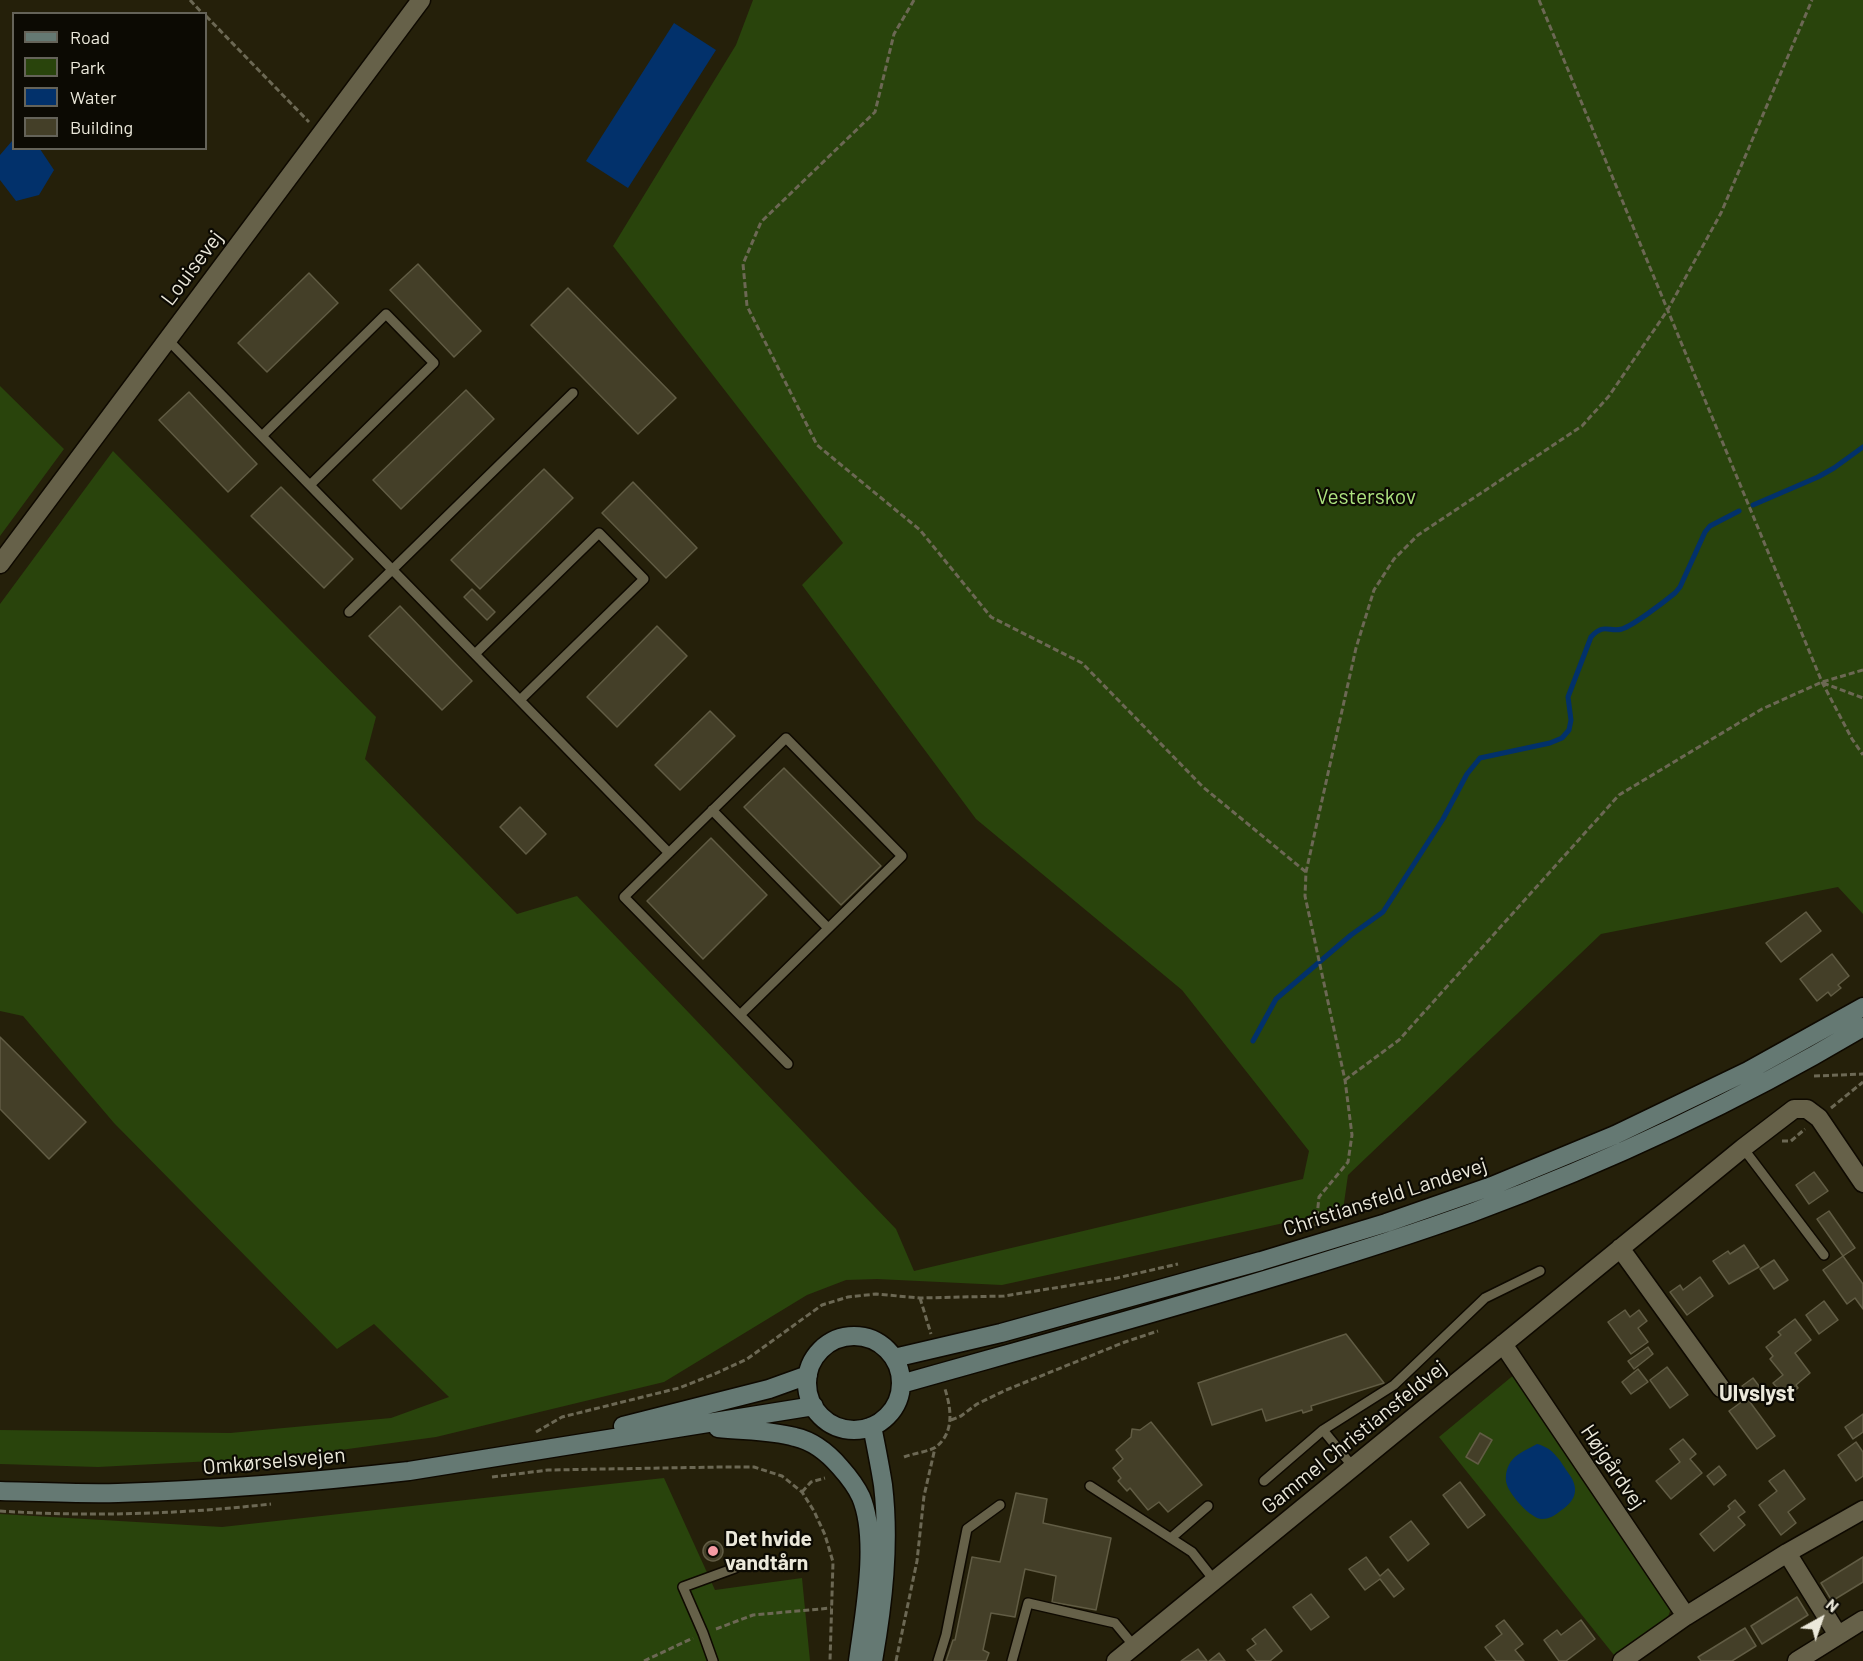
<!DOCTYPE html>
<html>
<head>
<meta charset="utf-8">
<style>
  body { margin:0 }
  #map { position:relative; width:1863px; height:1661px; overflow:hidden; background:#25200a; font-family:Barlow,sans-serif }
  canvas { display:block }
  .legend { position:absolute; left:12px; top:12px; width:195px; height:138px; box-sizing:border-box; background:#0c0a03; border:2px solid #656359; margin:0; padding:8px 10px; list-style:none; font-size:18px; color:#ebe8da }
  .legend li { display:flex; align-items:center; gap:12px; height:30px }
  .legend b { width:30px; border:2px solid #656359 }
  .north { position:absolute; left:1791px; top:1589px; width:60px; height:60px; -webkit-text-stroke:4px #0c0a03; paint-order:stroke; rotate:40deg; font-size:16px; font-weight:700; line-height:24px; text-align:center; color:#ebe8da }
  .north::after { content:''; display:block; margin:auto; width:21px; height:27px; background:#ebe8da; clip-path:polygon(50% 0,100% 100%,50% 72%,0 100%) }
</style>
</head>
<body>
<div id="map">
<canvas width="1863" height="1661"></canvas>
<ul class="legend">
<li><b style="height:8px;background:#657973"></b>Road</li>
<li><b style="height:16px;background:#29440c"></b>Park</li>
<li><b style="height:16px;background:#02316b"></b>Water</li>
<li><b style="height:16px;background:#443f28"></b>Building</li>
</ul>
<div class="north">N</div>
</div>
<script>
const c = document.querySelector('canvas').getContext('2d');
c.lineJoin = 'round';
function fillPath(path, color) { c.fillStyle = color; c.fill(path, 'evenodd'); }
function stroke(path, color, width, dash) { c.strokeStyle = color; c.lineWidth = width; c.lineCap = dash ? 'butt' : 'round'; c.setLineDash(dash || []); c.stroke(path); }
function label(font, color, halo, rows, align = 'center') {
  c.font = font + ' Barlow,sans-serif'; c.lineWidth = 4.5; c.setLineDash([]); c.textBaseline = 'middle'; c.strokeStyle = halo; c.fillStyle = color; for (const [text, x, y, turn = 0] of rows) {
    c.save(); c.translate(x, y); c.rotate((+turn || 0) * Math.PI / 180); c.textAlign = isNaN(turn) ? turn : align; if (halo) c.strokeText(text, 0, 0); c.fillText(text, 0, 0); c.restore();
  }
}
const green = new Path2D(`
  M753,0H1863V914L1838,887L1601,934L1348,1175L1343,1210L1002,1285L877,1279L846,1280L807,1295L664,1382L436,1437L289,1457L98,1467L0,1464V1430L230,1433L391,1418L449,1397L374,1324L337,1349L114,1123L23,1016L0,1011V604L113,451L376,717L365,759L517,914L577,896L896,1229L914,1271L1303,1179L1309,1151L1182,990L976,819L802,585L843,543L613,246L736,45Z
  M0,386L64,449L0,536Z
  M1515,1374L1671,1608L1667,1620L1614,1655L1439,1437Z
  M664,1478L715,1590L802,1578L810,1661H0V1514L222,1527Z`);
const water = new Path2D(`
  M674,23L716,50L628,188L586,161Z
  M12,141H13L14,148L40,149L54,170L39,195L16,201L0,180V155Z
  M1537,1444C1554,1448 1560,1461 1569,1474C1581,1491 1574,1502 1559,1512C1554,1516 1549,1519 1542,1519C1531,1519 1510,1495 1507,1485C1504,1477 1507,1465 1513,1459C1518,1453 1530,1448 1537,1444Z`);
const stream = new Path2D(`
  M1753,505L1818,477L1834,468L1863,447
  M1253,1041L1276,999L1351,935L1383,912L1443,819L1467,774L1480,758L1550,743L1562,738L1569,730L1571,720L1568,697L1591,637C1604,622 1609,633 1622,629C1634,625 1664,602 1675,593L1680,587L1705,532L1710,526L1739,511`);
const building = new Path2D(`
  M418,264L481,331L454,357L390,290Z
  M309,273L338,303L267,372L238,343Z
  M568,288L676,398L638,434L531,325Z
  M466,390L494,419L401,509L373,480Z
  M189,392L257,464L228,492L159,420Z
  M544,469L573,498L480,589L451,560Z
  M633,482L697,548L666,578L602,513Z
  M281,487L353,559L324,588L251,516Z
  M472,589L495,612L487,620L464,597Z
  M400,606L472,681L442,710L369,636Z
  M657,626L687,656L617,727L587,697Z
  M710,711L735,736L680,790L655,765Z
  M784,768L881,866L841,905L744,807Z
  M520,807L546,834L526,854L500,827Z
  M711,838L767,895L703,959L647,901Z
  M1806,912L1821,931L1781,962L1766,943Z
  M1832,954L1849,976L1838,985L1841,988L1831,996L1828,992L1817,1001L1800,979Z
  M0,1037L86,1122L49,1159L0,1109Z
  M1814,1172L1828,1191L1809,1204L1796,1185Z
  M1829,1211L1855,1248L1843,1256L1817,1219Z
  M1744,1245L1759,1267L1729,1284L1713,1261L1728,1251L1730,1254Z
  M1843,1256L1863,1284V1309L1855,1298L1847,1304L1823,1270Z
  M1774,1260L1788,1280L1774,1289L1760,1269Z
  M1700,1277L1713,1296L1687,1315L1670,1292L1680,1285L1683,1290Z
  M1824,1301L1838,1320L1819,1334L1806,1315Z
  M1625,1310L1630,1317L1639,1310L1647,1321L1638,1328L1648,1342L1631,1354L1608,1322Z
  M1795,1319L1811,1340L1795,1353L1810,1373L1796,1385L1798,1388L1786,1398L1773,1383L1783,1375L1770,1359L1773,1356L1766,1347L1781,1335L1778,1332Z
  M1346,1334L1384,1383L1311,1406L1312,1410L1303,1413L1302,1410L1266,1421L1262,1409L1212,1425L1198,1383Z
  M1648,1347L1653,1354L1634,1369L1628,1361Z
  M1667,1367L1688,1395L1670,1408L1650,1380Z
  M1638,1369L1648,1382L1631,1394L1622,1382Z
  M1753,1378L1762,1390L1750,1399L1742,1386Z
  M1747,1398L1775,1436L1757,1449L1729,1411Z
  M1863,1414V1432L1853,1439L1845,1427Z
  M1151,1422L1202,1485L1168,1512L1159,1502L1148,1510L1130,1488L1127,1491L1118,1481L1121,1478L1113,1468L1123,1459L1116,1450L1131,1437L1132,1429L1140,1430Z
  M1480,1433L1492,1440L1478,1464L1466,1457Z
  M1683,1439L1696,1454L1690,1459L1702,1473L1671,1499L1656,1481L1680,1462L1670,1449Z
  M1856,1442L1863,1452V1476L1856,1481L1838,1455Z
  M1719,1466L1726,1475L1714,1485L1707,1476Z
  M1784,1470L1805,1499L1788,1512L1796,1523L1781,1535L1759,1505L1777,1491L1769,1481Z
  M1460,1482L1485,1515L1468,1528L1443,1495Z
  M1016,1493L1047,1499L1043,1523L1111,1538L1096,1610L1052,1602L1056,1576L1025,1569L1015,1617L991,1613L983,1650L989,1653L986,1661H946L953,1640H955L972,1557L1000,1562Z
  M1735,1500L1745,1512L1738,1517L1745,1525L1714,1551L1700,1534L1730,1509L1728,1506Z
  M1411,1521L1429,1544L1408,1561L1390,1537Z
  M703 1551a10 10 0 1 1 20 0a10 10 0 1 1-20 0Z
  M1366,1557L1380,1576L1388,1569L1404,1589L1394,1597L1380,1579L1365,1590L1349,1569Z
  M1863,1557V1582L1832,1601L1821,1583Z
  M1311,1594L1329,1617L1311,1630L1293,1607Z
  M1797,1597L1808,1615L1762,1644L1751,1626Z
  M1504,1620L1523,1644L1515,1650L1524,1661H1496L1485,1647L1502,1634L1496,1626Z
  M1581,1620L1595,1639L1566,1661H1559L1544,1640L1557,1630L1561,1635Z
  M1745,1628L1756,1646L1732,1661H1701L1698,1657Z
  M1265,1629L1282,1651L1270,1661H1256L1247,1650L1256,1644L1252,1639Z
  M1198,1649L1207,1661H1181Z
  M1219,1653L1225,1661H1209Z`);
const path = new Path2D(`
  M190,0L203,14
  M914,0L894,34L875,112L761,222L743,264L747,306L817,445L920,530L991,617L1082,663L1203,787L1306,872
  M1539,0L1822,682L1852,739L1863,755
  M206,16L309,122
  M1823,683L1863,698
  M1814,1076L1863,1074
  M1345,1080L1399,1040L1619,795L1762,709L1822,682L1863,670
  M1831,1108L1863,1082
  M1782,1141H1791L1805,1129
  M1316,1226L1319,1197L1348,1162L1352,1135L1345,1080L1305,896L1306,872L1356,648L1374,590L1394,559L1418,535L1582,426L1609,396L1667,311L1721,213L1812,0
  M920,1298L931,1334
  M951,1420L961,1416L977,1404L1006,1390L1125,1342L1158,1331
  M536,1432L562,1417L679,1388L712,1375L747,1359L822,1305L848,1297L876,1294L920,1298L1004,1296L1117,1278L1178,1264
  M904,1457C911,1454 931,1451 936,1447C955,1432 951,1408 945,1389
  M492,1477L548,1470L722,1467H754L782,1476L802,1492L814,1511L825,1535L833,1562L830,1661
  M802,1492L811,1482L825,1478
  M0,1511C91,1517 181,1514 271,1504
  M716,1629L753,1615L831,1608
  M644,1661L693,1638
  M896,1661L917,1561L924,1496L935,1448`);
const lane = new Path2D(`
  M167,339L669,853
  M262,436L386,314L434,363L310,485
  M349,612L573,393
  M475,654L599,533L644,579L520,700
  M712,810L828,928
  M740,1015L902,856L786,738L624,897L788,1064
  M1743,1148L1824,1255
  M1323,1430L1394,1385L1485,1298L1540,1271
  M1264,1481L1323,1430L1353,1467
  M1090,1486L1192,1552L1214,1580
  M1171,1538L1208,1506
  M713,1661L703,1633L683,1587L735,1568
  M938,1661L946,1635L967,1529L1000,1505
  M1012,1661L1028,1603L1115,1623L1134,1646`);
const street = new Path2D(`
  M0,564L421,0
  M1620,1248L1721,1388
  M1503,1344L1686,1616L1787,1553L1863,1510
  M1787,1553L1838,1635
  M1116,1661L1743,1148L1794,1109H1807L1819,1118L1863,1183
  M1622,1661L1686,1616
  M1797,1661L1863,1620`);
const secondary = new Path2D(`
  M807 1383a47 47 0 1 1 94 0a47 47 0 1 1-94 0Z
  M894,1358L1001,1333L1261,1261L1386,1223L1492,1186L1615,1135L1748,1071L1863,1007
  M901,1384C1032,1347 1164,1311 1294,1271C1353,1253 1413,1234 1471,1213C1606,1163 1739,1101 1863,1027
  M623,1426L769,1389L808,1375
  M872,1426C876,1446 880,1466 883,1485C890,1544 883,1604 873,1661
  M718,1428C743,1431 770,1430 795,1437C813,1441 828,1453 840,1467C848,1476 856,1486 861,1497C879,1540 864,1615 858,1661
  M0,1491C39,1492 79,1494 118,1493C215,1490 312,1482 409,1471L814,1406`);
const markers = [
  [713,1551,6,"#f49aa3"]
];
const streetNames = [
  ["Louisevej",192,268,-53],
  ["Christiansfeld Landevej",1385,1197,-18],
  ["Gammel Christiansfeldvej",1354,1437,-39],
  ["Omkørselsvejen",274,1461,-5],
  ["Højgårdvej",1613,1467,56]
];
const parkNames = [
  ["Vesterskov",1366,497]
];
const poiNames = [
  ["Det hvide",725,1539],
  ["vandtårn",725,1563]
];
const neighbourhoodNames = [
  ["Ulvslyst",1757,1394]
];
fillPath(green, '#29440c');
fillPath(water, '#02316b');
stroke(stream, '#02316b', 5);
fillPath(building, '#443f28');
stroke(building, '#615c44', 1.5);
stroke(lane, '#0e0900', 12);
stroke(street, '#0e0900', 21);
stroke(secondary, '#0e0900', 21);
stroke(path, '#6c6854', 3, [6, 3]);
stroke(lane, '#666149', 9);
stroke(street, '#666149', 18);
stroke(secondary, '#657973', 18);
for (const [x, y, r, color] of markers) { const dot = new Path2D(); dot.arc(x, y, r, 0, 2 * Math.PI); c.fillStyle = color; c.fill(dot); stroke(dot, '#0c0a03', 2); }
label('21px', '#ebe8da', '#0c0a03', streetNames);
label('21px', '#aee480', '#0c0a03', parkNames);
label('bold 21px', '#ebe8da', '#0c0a03', poiNames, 'left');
label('bold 22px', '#ebe8da', '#0c0a03', neighbourhoodNames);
</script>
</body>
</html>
